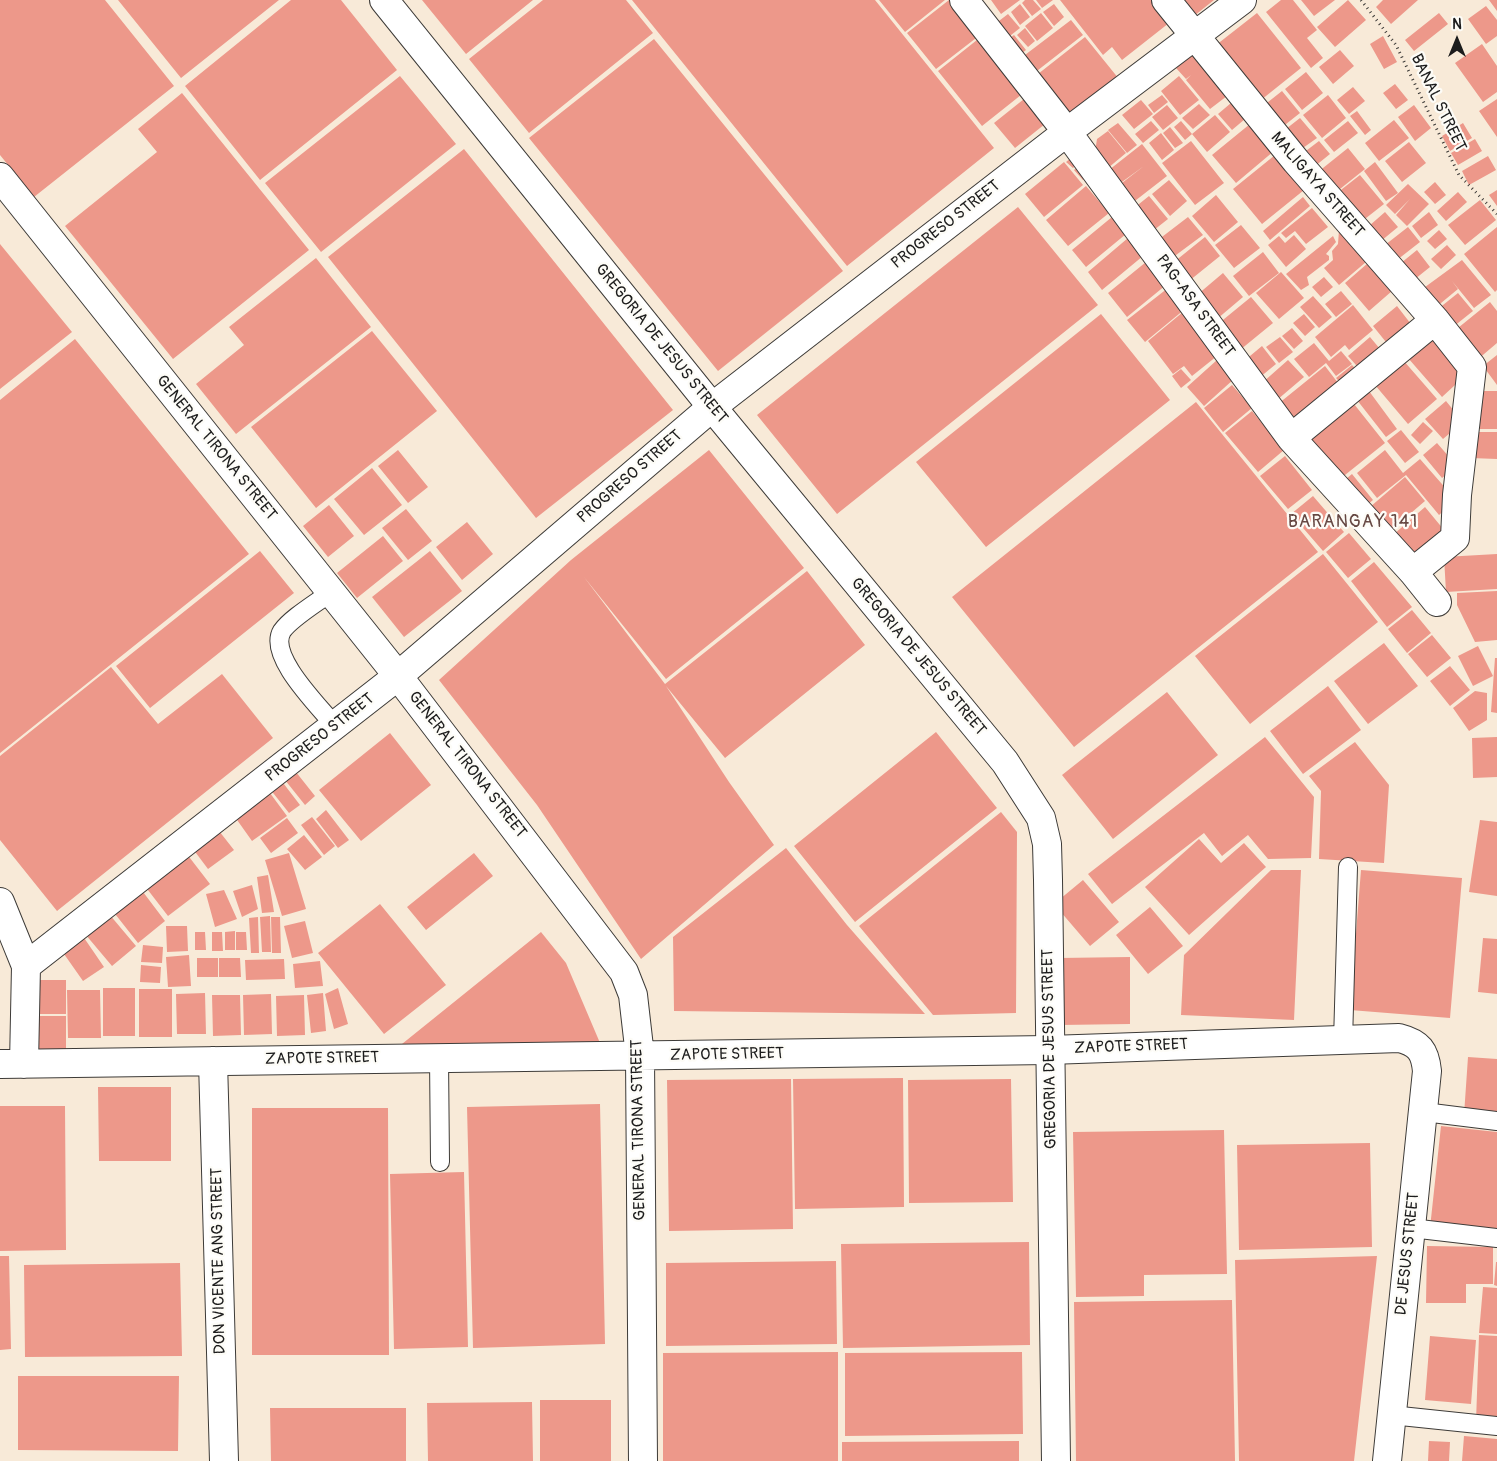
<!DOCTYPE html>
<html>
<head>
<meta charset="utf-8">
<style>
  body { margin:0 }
  #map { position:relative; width:1497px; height:1461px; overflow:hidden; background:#f8ead8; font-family:Pangolin,sans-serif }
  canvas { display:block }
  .north { position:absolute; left:1432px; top:15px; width:50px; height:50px; -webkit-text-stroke:4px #fdfcf7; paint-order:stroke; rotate:0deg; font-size:14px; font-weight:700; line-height:20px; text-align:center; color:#1c1c1c }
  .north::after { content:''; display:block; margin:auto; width:18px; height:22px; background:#1c1c1c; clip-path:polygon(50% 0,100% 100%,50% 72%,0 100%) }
</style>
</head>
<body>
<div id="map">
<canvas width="1497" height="1461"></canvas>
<div class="north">N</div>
</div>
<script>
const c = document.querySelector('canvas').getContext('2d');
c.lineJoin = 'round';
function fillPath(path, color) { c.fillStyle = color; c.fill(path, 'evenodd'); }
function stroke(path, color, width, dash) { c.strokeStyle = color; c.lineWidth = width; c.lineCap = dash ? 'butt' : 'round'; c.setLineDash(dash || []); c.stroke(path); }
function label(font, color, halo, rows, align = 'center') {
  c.font = font + ' Pangolin,sans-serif'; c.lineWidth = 4.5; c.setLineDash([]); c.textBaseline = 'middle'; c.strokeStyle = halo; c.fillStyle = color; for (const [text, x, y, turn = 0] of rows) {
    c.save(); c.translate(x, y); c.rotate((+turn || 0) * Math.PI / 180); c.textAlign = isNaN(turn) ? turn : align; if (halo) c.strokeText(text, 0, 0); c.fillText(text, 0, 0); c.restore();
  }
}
const building = new Path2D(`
  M0,0H105L174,86L34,197L0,155Z
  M118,0H279L181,78Z
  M291,0H341L397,70L260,180L185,86Z
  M422,0H533L466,54Z
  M543,0H626L653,33L529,133L469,59Z
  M632,0H875L994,148L847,266Z
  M879,0H945L905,32Z
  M949,0H952L980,35L936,69L907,33Z
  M991,0H1020L1001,14Z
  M1025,0H1033L1041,9L1032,16L1022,3Z
  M1036,0H1053L1042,8Z
  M1060,0H1157L1169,23L1122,60L1112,47L1103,55Z
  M1181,0H1214L1194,16Z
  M1281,0H1293L1317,30L1307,38L1323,58L1311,68L1266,12Z
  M1301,0H1335L1314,16Z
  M1348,0L1366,20L1335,47L1317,27Z
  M1383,0H1418L1391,24L1376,7Z
  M1489,0H1497V11Z
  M1020,4L1030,17L1020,25L1011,12Z
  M1054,4L1064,17L1054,26L1043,12Z
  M1486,6L1497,20V36L1486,44L1468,19Z
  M1041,13L1053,28L1037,41L1025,26Z
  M1257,13L1301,68L1256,104L1211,49Z
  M1439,13L1448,24L1414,51L1405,40Z
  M1008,14L1020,28L1006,39L995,24Z
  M1071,20L1083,35L1033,74L1021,58Z
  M1025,28L1035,41L1028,47L1017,35Z
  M1014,35L1026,50L1018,56L1006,41Z
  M982,36L1026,91L982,126L938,71Z
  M1383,36L1397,62L1384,69L1370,44Z
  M1085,37L1119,79L1072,116L1038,74Z
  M654,39L843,271L718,371L529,138Z
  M1482,44L1497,66V92L1483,102L1455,63Z
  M1340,50L1354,66L1333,84L1319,67Z
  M1193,54L1209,74L1204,78L1209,74L1227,96L1210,109L1186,80L1191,75L1186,79L1176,68Z
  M1306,72L1323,93L1302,110L1285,89Z
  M400,76L456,144L321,252L265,183Z
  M1179,76L1199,100L1180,115L1161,91Z
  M1395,84L1408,100L1396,109L1383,93Z
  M1353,87L1365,101L1349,114L1337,100Z
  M1282,91L1300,113L1276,132L1258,110Z
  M182,93L309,250L173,359L65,226L157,152L138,129Z
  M1029,95L1050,120L1015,148L994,123Z
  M1162,95L1168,102L1154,113L1148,105Z
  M1328,95L1346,118L1322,138L1303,115Z
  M1497,99V137L1479,111Z
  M1141,100L1153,114L1134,129L1122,115Z
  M1231,103L1245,119L1232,130L1218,114Z
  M1199,104L1210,115L1193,129L1182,118Z
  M1167,105L1178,118L1163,130L1152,117Z
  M1414,105L1431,128L1415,141L1398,117Z
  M1357,111L1371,130L1365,135L1350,116Z
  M1215,115L1230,132L1207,152L1192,134L1185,140L1174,127L1181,121L1192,134Z
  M1300,118L1317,138L1293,155L1277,136Z
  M1394,120L1409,138L1379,161L1365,143Z
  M1151,121L1159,130L1143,143L1135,134Z
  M1348,121L1358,133L1334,152L1324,140Z
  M1118,123L1137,145L1127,153L1108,130Z
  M1463,123L1472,138L1450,151L1442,136Z
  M1250,124L1274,151L1236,183L1212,155Z
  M1170,127L1183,143L1175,148L1163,133Z
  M1108,131L1126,153L1108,168L1095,152L1097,139Z
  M1161,133L1174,150L1162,160L1149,143Z
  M1475,139L1482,151L1458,165L1451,153Z
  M1191,141L1224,183L1195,205L1162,163Z
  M1319,141L1330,154L1309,171L1298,157Z
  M1409,142L1426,163L1402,182L1385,161Z
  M1142,144L1167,176L1131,204L1118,186L1144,166L1115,187L1109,170Z
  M1348,148L1365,169L1335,193L1318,172Z
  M464,149L673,410L536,518L328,257Z
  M1280,151L1309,186L1262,224L1233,189Z
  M1488,156L1496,170L1469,185L1462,171Z
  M1072,157L1078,163L1073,168L1066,162Z
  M1064,162L1083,185L1044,217L1025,194Z
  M1375,162L1398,193L1386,201L1364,171Z
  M1079,166L1088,175L1083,180L1074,170Z
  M1360,175L1384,204L1361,222L1337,193Z
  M1169,180L1187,201L1170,216L1152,194Z
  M1435,182L1446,195L1435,204L1424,192Z
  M1408,184L1429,204L1407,226L1396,215L1410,199L1395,214L1386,205Z
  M1086,186L1109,213L1068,246L1046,220Z
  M1497,190V206L1489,195Z
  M1458,192L1467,202L1446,221L1437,211Z
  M1216,195L1238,222L1214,242L1192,216Z
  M1149,196L1168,219L1154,230L1134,208Z
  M1303,197L1310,206L1270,240L1263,231Z
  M1480,200L1496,220L1465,245L1448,225Z
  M1018,207L1098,305L837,514L757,415Z
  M1312,208L1328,227L1306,244L1295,231L1286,238L1281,233Z
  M1385,212L1398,227L1381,241L1369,226Z
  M1429,212L1438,225L1421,238L1412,226Z
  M1112,217L1126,234L1086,267L1072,250Z
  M1188,217L1203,235L1172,258L1158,240Z
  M1241,225L1260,248L1234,268L1215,245Z
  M1408,227L1420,242L1397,260L1385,245Z
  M1497,227V290L1495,292L1464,254Z
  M1339,230L1366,262L1339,285L1324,268L1333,260L1332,251L1338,244Z
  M1439,230L1447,239L1435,249L1427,241Z
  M1294,235L1306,249L1286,267L1268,245L1279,236L1285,243Z
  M1333,236L1336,242L1326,254L1329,256V260L1307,277L1309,285L1301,290L1286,274Z
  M1205,237L1220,256L1189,281L1174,262Z
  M1128,238L1143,256L1102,290L1088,272Z
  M0,244L72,332L0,389Z
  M1447,245L1456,255L1441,269L1431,259Z
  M1417,250L1430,267L1415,279L1401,263Z
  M1263,252L1279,273L1249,296L1233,276Z
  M316,258L371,327L236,434L196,384L244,345L229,327Z
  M1462,260L1491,295L1474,308L1452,281L1458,289L1435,308L1421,290Z
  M1146,262L1166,285L1127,317L1108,293Z
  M1368,263L1392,291L1369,311L1345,283Z
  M1281,272L1304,298L1279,319L1256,293Z
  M1223,273L1243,297L1217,319L1197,295Z
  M1324,277L1333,287L1321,297L1312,287Z
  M1168,288L1185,309L1145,342L1127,320Z
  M1341,291L1352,304L1336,317L1325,304Z
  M1458,293L1473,311L1453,327L1438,309Z
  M1313,296L1332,317L1319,328L1300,307Z
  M1251,297L1273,323L1240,350L1218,324Z
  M1490,302L1497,311V343L1477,360L1453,332Z
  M1353,305L1373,330L1349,350L1345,345L1331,357L1315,337Z
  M1397,306L1414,328L1390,347L1373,326Z
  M1183,312L1217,356L1192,376L1184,366L1173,374L1148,341Z
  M1101,314L1170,400L986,547L916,462Z
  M1304,314L1315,327L1305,336L1293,323Z
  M1292,328L1303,341L1294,349L1282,336Z
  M372,331L437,411L316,508L251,427Z
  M1434,336L1467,374L1442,397L1408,358Z
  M1280,337L1293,352L1279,363L1266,347Z
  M1370,337L1385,355L1364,374L1348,356Z
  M75,339L249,554L0,753V400Z
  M1314,343L1329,361L1341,351L1352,364L1336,376L1326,363L1309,377L1294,359Z
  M1262,346L1276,364L1259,378L1244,361Z
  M1497,355V385L1483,366Z
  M1217,360L1234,379L1204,406L1187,387Z
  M1288,360L1304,377L1277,400L1262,383Z
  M1403,360L1437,399L1408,424L1375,385Z
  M1352,365L1363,377L1347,390L1336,378Z
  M1325,366L1345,392L1298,429L1278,404Z
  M1181,369L1191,380L1181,388L1172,376Z
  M1232,385L1252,408L1223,432L1204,408Z
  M1369,391L1397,429L1386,437L1357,400Z
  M1473,391H1497V429H1473Z
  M1446,401L1463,422L1443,439L1425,419Z
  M1196,402L1318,552L1074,747L952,597Z
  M1354,404L1385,443L1340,479L1309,440Z
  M1252,411L1284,450L1258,472L1225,433Z
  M1423,422L1433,431L1420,444L1411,435Z
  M1401,430L1419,452L1405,463L1387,441Z
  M1471,432H1497V459L1471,458Z
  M1437,443L1457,466L1442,478L1423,455Z
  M398,450L428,487L408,503L378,466Z
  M709,450L804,568L666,679L584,577L665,684L807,571L865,645L725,758L666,686L729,782L774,845L641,959L537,805L439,680L571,560Z
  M1385,450L1403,473L1420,459L1456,500L1439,515L1406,475L1377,498L1357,473Z
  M1285,456L1312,490L1288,509L1260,476Z
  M372,468L402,505L364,535L334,499Z
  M1352,474L1373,500L1361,510L1340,484Z
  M1405,477L1425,501L1390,531L1370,507Z
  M1313,496L1344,532L1323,551L1291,514Z
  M329,505L354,536L328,557L303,526Z
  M1425,507L1449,536L1418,563L1393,535Z
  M406,509L432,541L408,560L382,528Z
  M467,522L493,554L462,580L436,547Z
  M1349,533L1371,559L1348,578L1326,552Z
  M383,536L403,561L357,598L337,573Z
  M260,551L294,593L150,708L116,666Z
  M430,551L462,591L404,637L372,597Z
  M1323,554L1378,622L1250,724L1195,656Z
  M1497,554V589L1446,592L1444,557Z
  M1374,562L1412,607L1387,627L1351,581Z
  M1497,591V640L1475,642L1457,605V593Z
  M1412,610L1431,633L1407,653L1388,629Z
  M1432,635L1451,658L1427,677L1408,654Z
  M1384,643L1418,686L1368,724L1334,681Z
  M1478,646L1493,676L1473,686L1458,656Z
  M1495,658H1497V713L1491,712Z
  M1450,666L1470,690L1450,706L1430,681Z
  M111,667L158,724L222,674L273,738L57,911L0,840V756Z
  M1328,686L1361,730L1303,774L1270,731Z
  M1475,691L1487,693V720L1469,731L1453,708Z
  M1167,692L1218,755L1113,839L1062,775Z
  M936,732L997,808L855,922L794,846Z
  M390,733L431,785L361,841L319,790Z
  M1265,737L1314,797L1311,858L1268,859L1248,835L1222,856L1204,833L1112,904L1088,874Z
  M1497,737V777L1473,778L1472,738Z
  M1355,742L1389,785L1384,863L1319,859L1321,791L1309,776Z
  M292,767L315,796L305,805L281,775Z
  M277,775L300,805L289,813L266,784Z
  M264,785L287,816L252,841L230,810Z
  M326,810L349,840L338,848L316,819Z
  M1001,812L1017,832L1016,1013L933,1015L859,926Z
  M312,817L335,846L324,855L301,825Z
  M287,818L298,833L271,853L260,838Z
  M1480,820L1497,822V896L1469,892Z
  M212,822L234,850L208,869L187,841Z
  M304,835L322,857L305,870L287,849Z
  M1199,839L1221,863L1244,843L1266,867L1189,935L1145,887Z
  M786,848L847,925L925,1014L674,1011L673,937Z
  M183,849L210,884L168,916L141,881Z
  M289,853L306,909L282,916L265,860Z
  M474,853L493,876L426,930L407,907Z
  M1271,870H1301L1294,1020L1181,1015L1184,955Z
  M1361,870L1462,878L1450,1018L1350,1010Z
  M268,875L274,912L262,913L257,877Z
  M1083,880L1119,922L1090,946L1054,904Z
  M137,884L165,921L138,943L108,905Z
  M252,885L258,909L242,917L233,891Z
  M224,890L237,919L215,927L206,894Z
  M380,904L446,985L384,1034L318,953Z
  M1150,907L1183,946L1148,974L1116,935Z
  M104,908L136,946L112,966L80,928Z
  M270,916L271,952H262L260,917Z
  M258,917L259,953H251L249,918Z
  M271,917H280L281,953H272Z
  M305,921L313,953L292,958L284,926Z
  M166,926H187L188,951L167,952Z
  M78,929L104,967L83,981L57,944Z
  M235,931V950H225V932Z
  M195,932H205L206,950H195Z
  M212,932H222L223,951H212Z
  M236,932H246L247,950H236Z
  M541,932L566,963L603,1050L397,1048Z
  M1483,938L1497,939V994L1478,992Z
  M143,945L163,947L162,963L141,962Z
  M189,955L191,986L168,987L166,957Z
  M1130,957V1024L1060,1025L1059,958Z
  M197,958H218V977H197Z
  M219,958H240L241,977H219Z
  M284,959L285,979L246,980L245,960Z
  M320,961L323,986L295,988L293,964Z
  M141,965L161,967L160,983L140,982Z
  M30,980H66V1014H30Z
  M103,988H135V1036H103Z
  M338,988L348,1024L334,1029L325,994Z
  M139,989H172V1037H139Z
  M67,990H100L101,1038H68Z
  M205,993L206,1034H177L176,994Z
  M323,993L326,1031L311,1033L307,995Z
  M271,994L272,1034L244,1035L243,995Z
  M212,995H240L241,1035L213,1036Z
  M304,995L305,1035L277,1036L276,996Z
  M30,1016H66V1050H30Z
  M1468,1057L1497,1059V1117L1464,1115Z
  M903,1078L904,1207L795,1209L793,1079Z
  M791,1079L793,1229L669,1231L667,1080Z
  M1011,1079L1013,1202L909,1203L908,1080Z
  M98,1087H171V1161H99Z
  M600,1104L605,1344L473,1348L467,1107Z
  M0,1106H65L66,1250L0,1251Z
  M252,1108H388L389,1355H252Z
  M1441,1126L1497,1132V1235L1430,1228Z
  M1224,1130L1227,1274L1144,1275V1296L1076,1297L1073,1132Z
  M1370,1143L1372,1247L1239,1250L1237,1145Z
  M464,1172L468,1347L394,1349L390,1174Z
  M1029,1242L1030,1345L843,1348L841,1244Z
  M1427,1246L1493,1247V1284H1466V1303H1426Z
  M0,1256H9L11,1349L0,1350Z
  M1377,1256L1354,1461H1239L1235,1260Z
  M836,1261L837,1344L666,1346V1263Z
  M1496,1262H1497V1286L1494,1285Z
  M180,1263L182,1356L25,1357L24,1265Z
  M1483,1287L1497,1288V1334L1479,1333Z
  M1232,1300L1235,1461H1076L1074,1302Z
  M1479,1335L1497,1336V1422H1476Z
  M1430,1336L1476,1340L1471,1404L1425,1400Z
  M838,1352V1461H663V1353Z
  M1022,1352L1023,1434L845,1436V1353Z
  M18,1376H179L178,1451L18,1450Z
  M540,1400H611V1461H540Z
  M532,1402L533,1461H428L427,1403Z
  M270,1408H406V1461H271Z
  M1464,1436L1497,1439V1461H1462Z
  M1019,1441V1461H842V1442Z
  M1429,1441L1450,1442L1449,1461H1428Z`);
const path = new Path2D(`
  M1361,0L1396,45L1459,175L1497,214`);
const service = new Path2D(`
  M331,592C318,602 291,618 282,631C267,656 320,707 335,726
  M1343,1041L1348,867
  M439,1058L440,1162
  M1424,1112L1497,1121
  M1411,1228L1497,1238
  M1391,1415L1497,1426`);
const minor = new Path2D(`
  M964,0L1067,132L1291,438L1413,572L1437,602
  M1166,0L1296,161L1435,320L1472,367L1457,495L1455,538L1413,572
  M0,177L398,676L624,972L633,995L640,1056L643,1461
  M1291,438L1435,320
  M0,902L26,966L24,1064
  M26,966L398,676L712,407L1067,132L1242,0
  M213,1061L224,1461
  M0,1064L1049,1050L1399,1038C1419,1043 1425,1051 1427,1071L1387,1461`);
const tertiary = new Path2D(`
  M384,0L712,407L1005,762L1041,818L1047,844L1048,880L1056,1461`);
const streetNames = [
  ["BANAL STREET",1438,103,64],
  ["MALIGAYA STREET",1317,185,49],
  ["PROGRESO STREET",946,225,-38],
  ["PAG-ASA STREET",1195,306,54],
  ["GREGORIA DE JESUS STREET",661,344,51],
  ["GENERAL TIRONA STREET",216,448,51],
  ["PROGRESO STREET",630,477,-41],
  ["GREGORIA DE JESUS STREET",918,657,50],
  ["PROGRESO STREET",320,738,-38],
  ["GENERAL TIRONA STREET",467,765,52],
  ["ZAPOTE STREET",1131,1047,-2],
  ["GREGORIA DE JESUS STREET",1050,1049,-91],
  ["ZAPOTE STREET",727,1055,-1],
  ["ZAPOTE STREET",322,1059,-1],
  ["GENERAL TIRONA STREET",639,1130,-91],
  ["DE JESUS STREET",1408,1254,-84],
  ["DON VICENTE ANG STREET",219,1261,-91]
];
const neighbourhoodNames = [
  ["BARANGAY 141",1353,522]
];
fillPath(building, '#ed988a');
stroke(service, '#3d3b38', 20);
stroke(minor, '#3d3b38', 30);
stroke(tertiary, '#3d3b38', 30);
stroke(path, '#3d3b38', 3, [1, 4]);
stroke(service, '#fff', 18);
stroke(minor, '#fff', 28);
stroke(tertiary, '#fff', 28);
label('16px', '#1c1c1c', '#fdfcf7', streetNames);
c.letterSpacing = '1px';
label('18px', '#654742', '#fdfcf7', neighbourhoodNames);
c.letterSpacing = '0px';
</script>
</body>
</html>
